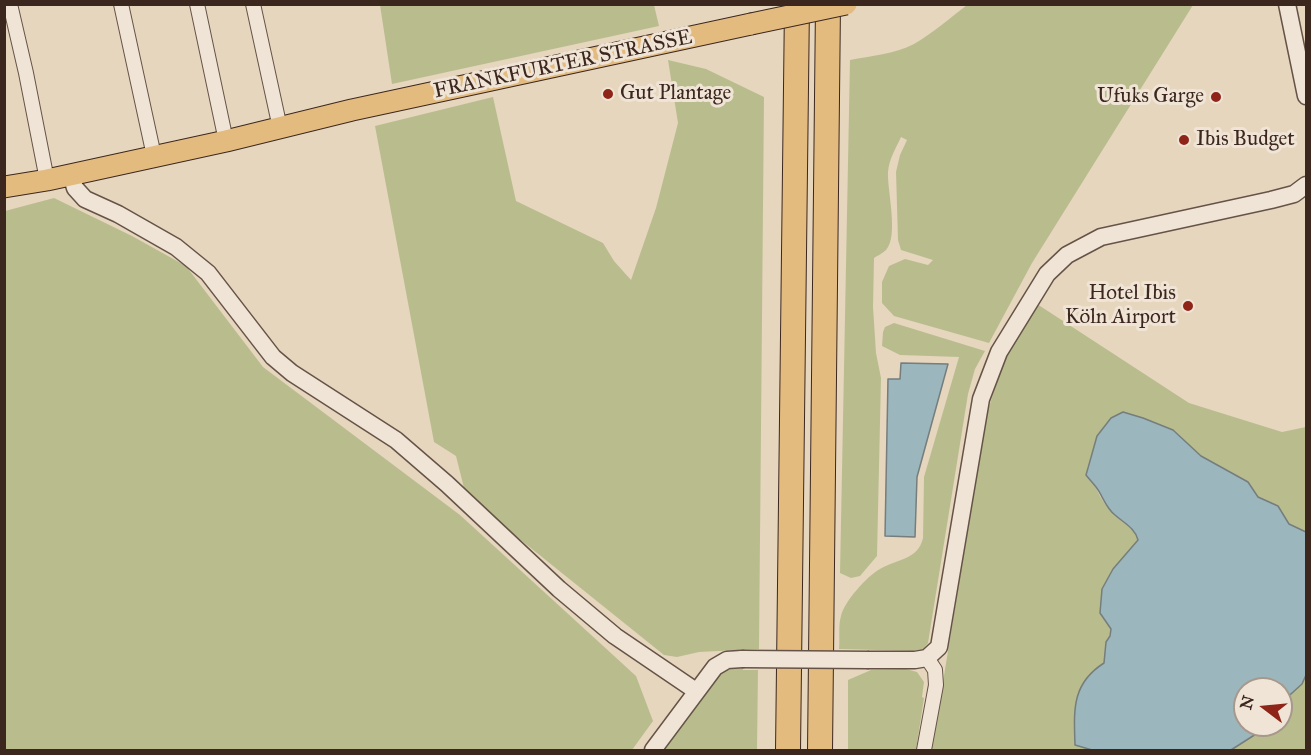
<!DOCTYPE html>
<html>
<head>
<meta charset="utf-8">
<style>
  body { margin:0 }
  #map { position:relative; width:1311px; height:755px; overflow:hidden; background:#e6d6be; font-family:"IM FELL Great Primer",serif }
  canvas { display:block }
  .frame { position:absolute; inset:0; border:6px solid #3c271f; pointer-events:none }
  .north { position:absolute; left:1233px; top:677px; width:60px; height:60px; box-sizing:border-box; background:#efe4d5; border:2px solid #a7988c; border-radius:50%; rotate:286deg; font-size:16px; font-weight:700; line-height:24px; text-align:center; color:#3c271f }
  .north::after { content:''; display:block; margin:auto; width:21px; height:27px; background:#8f2418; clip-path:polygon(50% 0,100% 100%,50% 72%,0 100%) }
</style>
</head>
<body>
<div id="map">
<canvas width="1311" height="755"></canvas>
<div class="frame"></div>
<div class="north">N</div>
</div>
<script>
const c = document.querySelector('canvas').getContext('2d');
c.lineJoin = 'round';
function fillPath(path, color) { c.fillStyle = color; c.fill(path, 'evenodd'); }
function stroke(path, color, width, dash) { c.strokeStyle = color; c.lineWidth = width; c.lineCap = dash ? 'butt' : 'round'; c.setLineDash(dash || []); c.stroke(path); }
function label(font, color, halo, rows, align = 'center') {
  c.font = font + ' "IM FELL Great Primer",serif'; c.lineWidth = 6; c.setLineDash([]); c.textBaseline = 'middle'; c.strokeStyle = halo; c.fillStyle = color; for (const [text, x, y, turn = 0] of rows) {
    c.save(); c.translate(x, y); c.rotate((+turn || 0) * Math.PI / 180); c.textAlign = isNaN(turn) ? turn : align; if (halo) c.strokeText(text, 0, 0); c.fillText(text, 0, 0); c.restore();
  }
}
const green = new Path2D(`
  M380,5H654L659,26L392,84Z
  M967,5H1193L1032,263L989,343L894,316L882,303V282L889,266L905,259L928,265L933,260L901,250L898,240L896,172L900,155L907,140L901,137C896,148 889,159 888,172C887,190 899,236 886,250C883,253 877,256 874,258L873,307L876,353L881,378L877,556L860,576L851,578L840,573L850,60C871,56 894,54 914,44C933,33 950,18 967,5Z
  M668,60L706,69L764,97L759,649L699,652L677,657L664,655L466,496L456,456L434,442L375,126L493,97L516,201L603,243L614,261L631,280L656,208L678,123Z
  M54,198L132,236L186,266L263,367L460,515L636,676L653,721L632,750H5V211Z
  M1037,304L1189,403L1282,432L1306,427V532L1289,524L1278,506L1258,497L1248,482L1201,456L1173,430L1143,418H1111L1097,436L1087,469C1093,481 1098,494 1105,504C1115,517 1134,524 1138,540L1113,569L1102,589L1100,613L1111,629C1111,635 1108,638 1106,643C1104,649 1106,657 1104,663C1072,683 1074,711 1076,745L1092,750H932L986,416L1005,358Z
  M894,323L985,351L975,369L968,394L928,643L922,650L916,651L839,649C840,638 838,626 841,616C844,602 867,576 880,569C897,559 918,560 923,538L924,477L959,357L900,355L882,346L883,332L885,327Z
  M741,665L743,670H758L757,750H662L722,672L730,667Z
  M906,669L917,672L924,682L922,697L924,698L916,750H848V680L871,670Z
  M1306,675V750H1231L1256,734L1266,725H1281V703L1302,684Z`);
const water = new Path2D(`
  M901,363L948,364L917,477L915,537L885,536L888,379H900Z
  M1123,412L1143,418L1173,430L1201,456L1248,482L1258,497L1278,506L1289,524L1306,532V675L1302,684L1281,703V689H1245V725H1266L1256,734L1231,750H1092L1075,745C1074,711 1071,684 1104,663L1106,642L1110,636L1111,629L1100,613L1102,589L1113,569L1138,540C1135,528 1124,523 1115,515C1105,507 1103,496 1096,487C1093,483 1089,479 1086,475L1097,436L1111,418Z`);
const minor = new Path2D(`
  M10,4L26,73L47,180
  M121,4L154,156
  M197,4L226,141
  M253,4L280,128
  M924,750L936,685L935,670L927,658`);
const tertiary = new Path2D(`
  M1287,4L1306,96
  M71,175L75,188L85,199L118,214L176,247L208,273L273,357L292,373L396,440L447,484L559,589L615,636L696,691
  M869,660H915L927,658L939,647L981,399L999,352L1047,274L1067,255L1101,237L1271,200L1294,194L1306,185
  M653,750L715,667L727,660L742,659`);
const primary = new Path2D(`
  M4,187L47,180L226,141L352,110L751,24`);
const motorway = new Path2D(`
  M788,750L797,4
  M820,750L828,4`);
const tertiaryBridge = new Path2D(`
  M742,659L869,660`);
const primaryBridge = new Path2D(`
  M751,24L846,4`);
const markers = [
  [608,94,6,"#8f2418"],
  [1216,97,6,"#8f2418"],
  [1184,140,6,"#8f2418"],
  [1188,306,6,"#8f2418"]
];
const streetNames = [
  ["FRANKFURTER STRASSE",563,65,-12]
];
const poiNames = [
  ["Gut Plantage",620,94],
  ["Ufuks Garge",1204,97,"right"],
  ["Ibis Budget",1196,140],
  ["Hotel Ibis",1176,294,"right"],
  ["Köln Airport",1176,318,"right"]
];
fillPath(green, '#b9bd8e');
fillPath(water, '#9bb6bc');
stroke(water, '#757d7d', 1.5);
stroke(minor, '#665347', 16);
stroke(tertiary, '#665347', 19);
stroke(primary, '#3c271f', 23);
stroke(motorway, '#3c271f', 26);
stroke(minor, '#efe4d5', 14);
stroke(tertiary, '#efe4d5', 16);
stroke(primary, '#e3bb7f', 21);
stroke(motorway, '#e3bb7f', 24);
stroke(tertiaryBridge, '#665347', 19, []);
stroke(primaryBridge, '#3c271f', 23, []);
stroke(tertiaryBridge, '#efe4d5', 16);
stroke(primaryBridge, '#e3bb7f', 21);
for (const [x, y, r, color] of markers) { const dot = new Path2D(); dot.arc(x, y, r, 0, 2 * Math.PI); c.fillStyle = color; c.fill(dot); stroke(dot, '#efe4d5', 2); }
label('21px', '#3c271f', '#efe4d5', streetNames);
label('21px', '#3c271f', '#efe4d5', poiNames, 'left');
</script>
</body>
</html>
